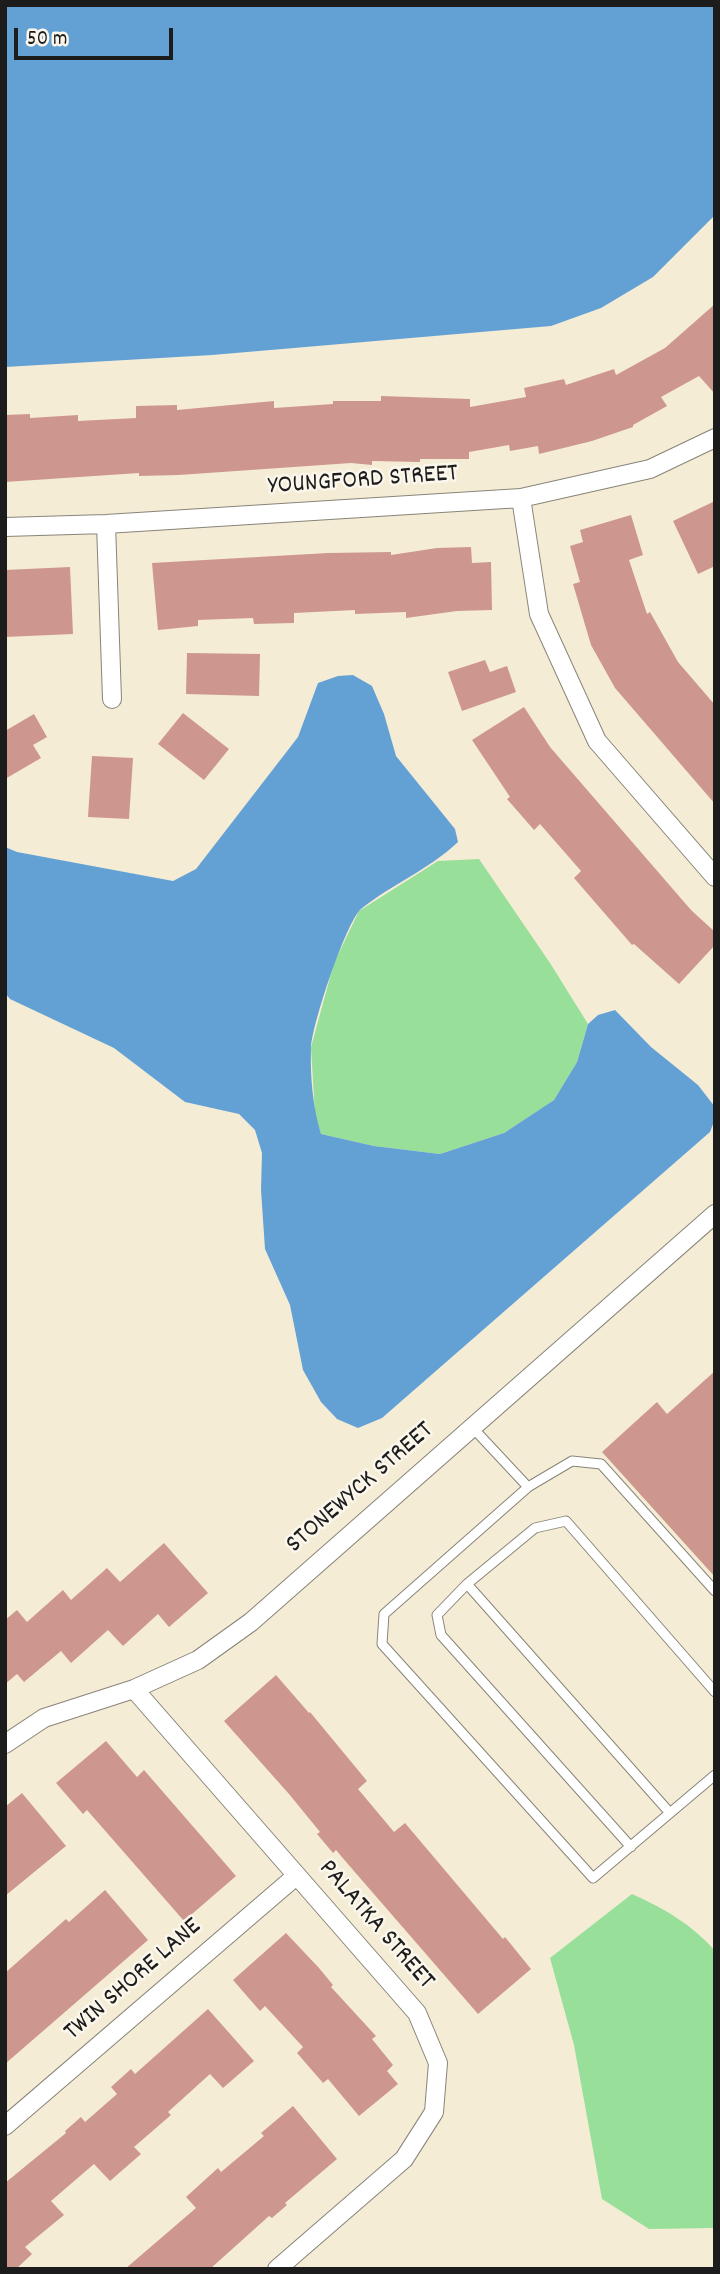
<!DOCTYPE html>
<html>
<head>
<meta charset="utf-8">
<style>
  body { margin:0 }
  #map { position:relative; width:720px; height:2274px; overflow:hidden; background:#f5ecd6; font-family:Dekko,sans-serif }
  canvas { display:block }
  .frame { position:absolute; inset:0; border:7px solid #1c1c1c; pointer-events:none }
  .scale { position:absolute; left:14px; top:28px; width:159px; height:32px; box-sizing:border-box; border:4px solid #1c1c1c; border-top:0; padding-left:9px; font-size:21px; line-height:24px; white-space:nowrap; color:#1c1c1c; -webkit-text-stroke:5px #fbf7ec; paint-order:stroke }
</style>
</head>
<body>
<div id="map">
<canvas width="720" height="2274"></canvas>
<div class="frame"></div>
<div class="scale">50 m</div>
</div>
<script>
const c = document.querySelector('canvas').getContext('2d');
c.lineJoin = 'round';
function fillPath(path, color) { c.fillStyle = color; c.fill(path, 'evenodd'); }
function stroke(path, color, width, dash) { c.strokeStyle = color; c.lineWidth = width; c.lineCap = dash ? 'butt' : 'round'; c.setLineDash(dash || []); c.stroke(path); }
function label(font, color, halo, rows, align = 'center') {
  c.font = font + ' Dekko,sans-serif'; c.lineWidth = 5; c.setLineDash([]); c.textBaseline = 'middle'; c.strokeStyle = halo; c.fillStyle = color; for (const [text, x, y, turn = 0] of rows) {
    c.save(); c.translate(x, y); c.rotate((+turn || 0) * Math.PI / 180); c.textAlign = isNaN(turn) ? turn : align; if (halo) c.strokeText(text, 0, 0); c.fillText(text, 0, 0); c.restore();
  }
}
const green = new Path2D(`
  M479,859L550,963L588,1024L577,1062L554,1100L504,1133L440,1154L374,1146L321,1134L315,1115L311,1047L334,963L359,911L438,861Z
  M632,1894C663,1908 692,1924 715,1951V2227L712,2228L649,2229L602,2199L574,2045L550,1958Z`);
const water = new Path2D(`
  M5,5H715V215L653,277L601,308L551,326L212,355L5,367Z
  M353,675L372,686L384,714L396,756L455,829L458,842C427,871 392,884 361,909C346,922 311,1027 311,1049C310,1077 313,1108 321,1134L374,1146L440,1154L504,1133L554,1100L577,1062L588,1024L598,1015L615,1010L651,1047L698,1085L715,1107V1119L710,1132L382,1418L358,1428L337,1419L321,1402L303,1370L290,1305L265,1249L261,1190L262,1153L255,1130L239,1114L185,1102L114,1048L10,999L5,993V847L17,852L173,881L196,869L298,737L318,683L338,676Z`);
const building = new Path2D(`
  M715,304V394L699,376L661,397L667,406L633,425V427L592,441L539,454L538,446L510,451L509,445L469,452V459H420V462L372,461V465L351,463L179,475L139,476V473L5,482V415L30,414V418L78,415V421L136,418V406L177,405V410L274,401V408L333,404V401H381V396L470,399V407L526,397L524,388L564,379L566,385L614,369L616,375L665,348Z
  M715,501V566L698,574L673,521Z
  M631,515L643,555L629,560L647,614L650,612L678,662L715,705V804L615,688L591,645L573,584L580,582L570,546L583,542L580,530Z
  M471,547L472,563L491,562L492,610L457,611L406,618V612L355,614V610L294,613V623L254,624L253,618L198,620V626L158,630L152,563L328,553L391,552V555L437,548Z
  M70,567L73,634L5,637V570Z
  M187,653L260,654L259,696L186,694Z
  M485,660L490,672L507,666L516,692L462,711L448,672Z
  M524,707L550,747L691,910L715,932V945L679,984L634,944L632,945L574,878L581,871L540,824L534,830L507,799L510,797L472,740Z
  M183,713L229,749L204,780L158,744Z
  M34,714L47,737L33,745L41,758L5,779V731Z
  M92,756L133,758L129,819L88,817Z
  M715,1371V1577L602,1452L657,1402L667,1414Z
  M164,1543L208,1593L169,1627L158,1614L123,1646L108,1630L71,1663L61,1651L24,1682L17,1674L5,1684V1620L17,1610L27,1622L63,1590L71,1600L107,1568L120,1582Z
  M276,1675L309,1713L310,1712L367,1781L358,1789L394,1832L405,1823L503,1939L505,1937L531,1969L478,2014L347,1863L336,1850L333,1853L317,1834L320,1832L289,1794L224,1721Z
  M106,1741L137,1777L144,1770L236,1876L184,1921L87,1810L83,1814L56,1783Z
  M22,1793L66,1846L5,1896V1807Z
  M105,1890L148,1940L5,2064V1973L66,1919L69,1922Z
  M286,1933L319,1968L333,1985L331,1987L376,2036L372,2039L393,2065L387,2071L398,2084L359,2116L328,2079L323,2083L297,2053L303,2047L265,2006L260,2011L233,1980Z
  M208,2009L254,2061L223,2088L210,2074L168,2112L171,2115L134,2147L141,2154L110,2181L94,2164L51,2201L64,2215L25,2247L32,2254L16,2269H5V2183L66,2133L65,2131L81,2117L85,2122L117,2094L111,2087L131,2069L135,2074Z
  M293,2106L337,2159L285,2203L287,2205L272,2218L269,2216L210,2269H125L196,2208L186,2197L218,2168L221,2172L264,2136L261,2133Z`);
const service = new Path2D(`
  M472,1427L528,1487
  M467,1584L535,1528L566,1521L715,1692
  M715,1591L601,1464L572,1461L528,1487L384,1614L382,1644L593,1878L715,1775
  M631,1847L441,1635L437,1615L467,1584L670,1813`);
const minor = new Path2D(`
  M521,498L539,614L597,741L715,877
  M106,524L112,699
  M5,527L106,524L521,498L650,469L715,438
  M134,1689L417,2013L438,2063L434,2112L404,2159L277,2269
  M5,1744L44,1718L134,1689L198,1660L251,1622L715,1214
  M5,2126L296,1876`);
const streetNames = [
  ["YOUNGFORD STREET",363,482,-4],
  ["STONEWYCK STREET",361,1489,-41],
  ["PALATKA STREET",375,1926,49],
  ["TWIN SHORE LANE",134,1981,-41]
];
fillPath(green, '#98df99');
fillPath(water, '#63a1d5');
fillPath(building, '#ce978e');
stroke(service, '#888479', 11);
stroke(minor, '#888479', 20);
stroke(service, '#fff', 9);
stroke(minor, '#fff', 18);
label('26px', '#1c1c1c', '#fbf7ec', streetNames);
</script>
</body>
</html>
